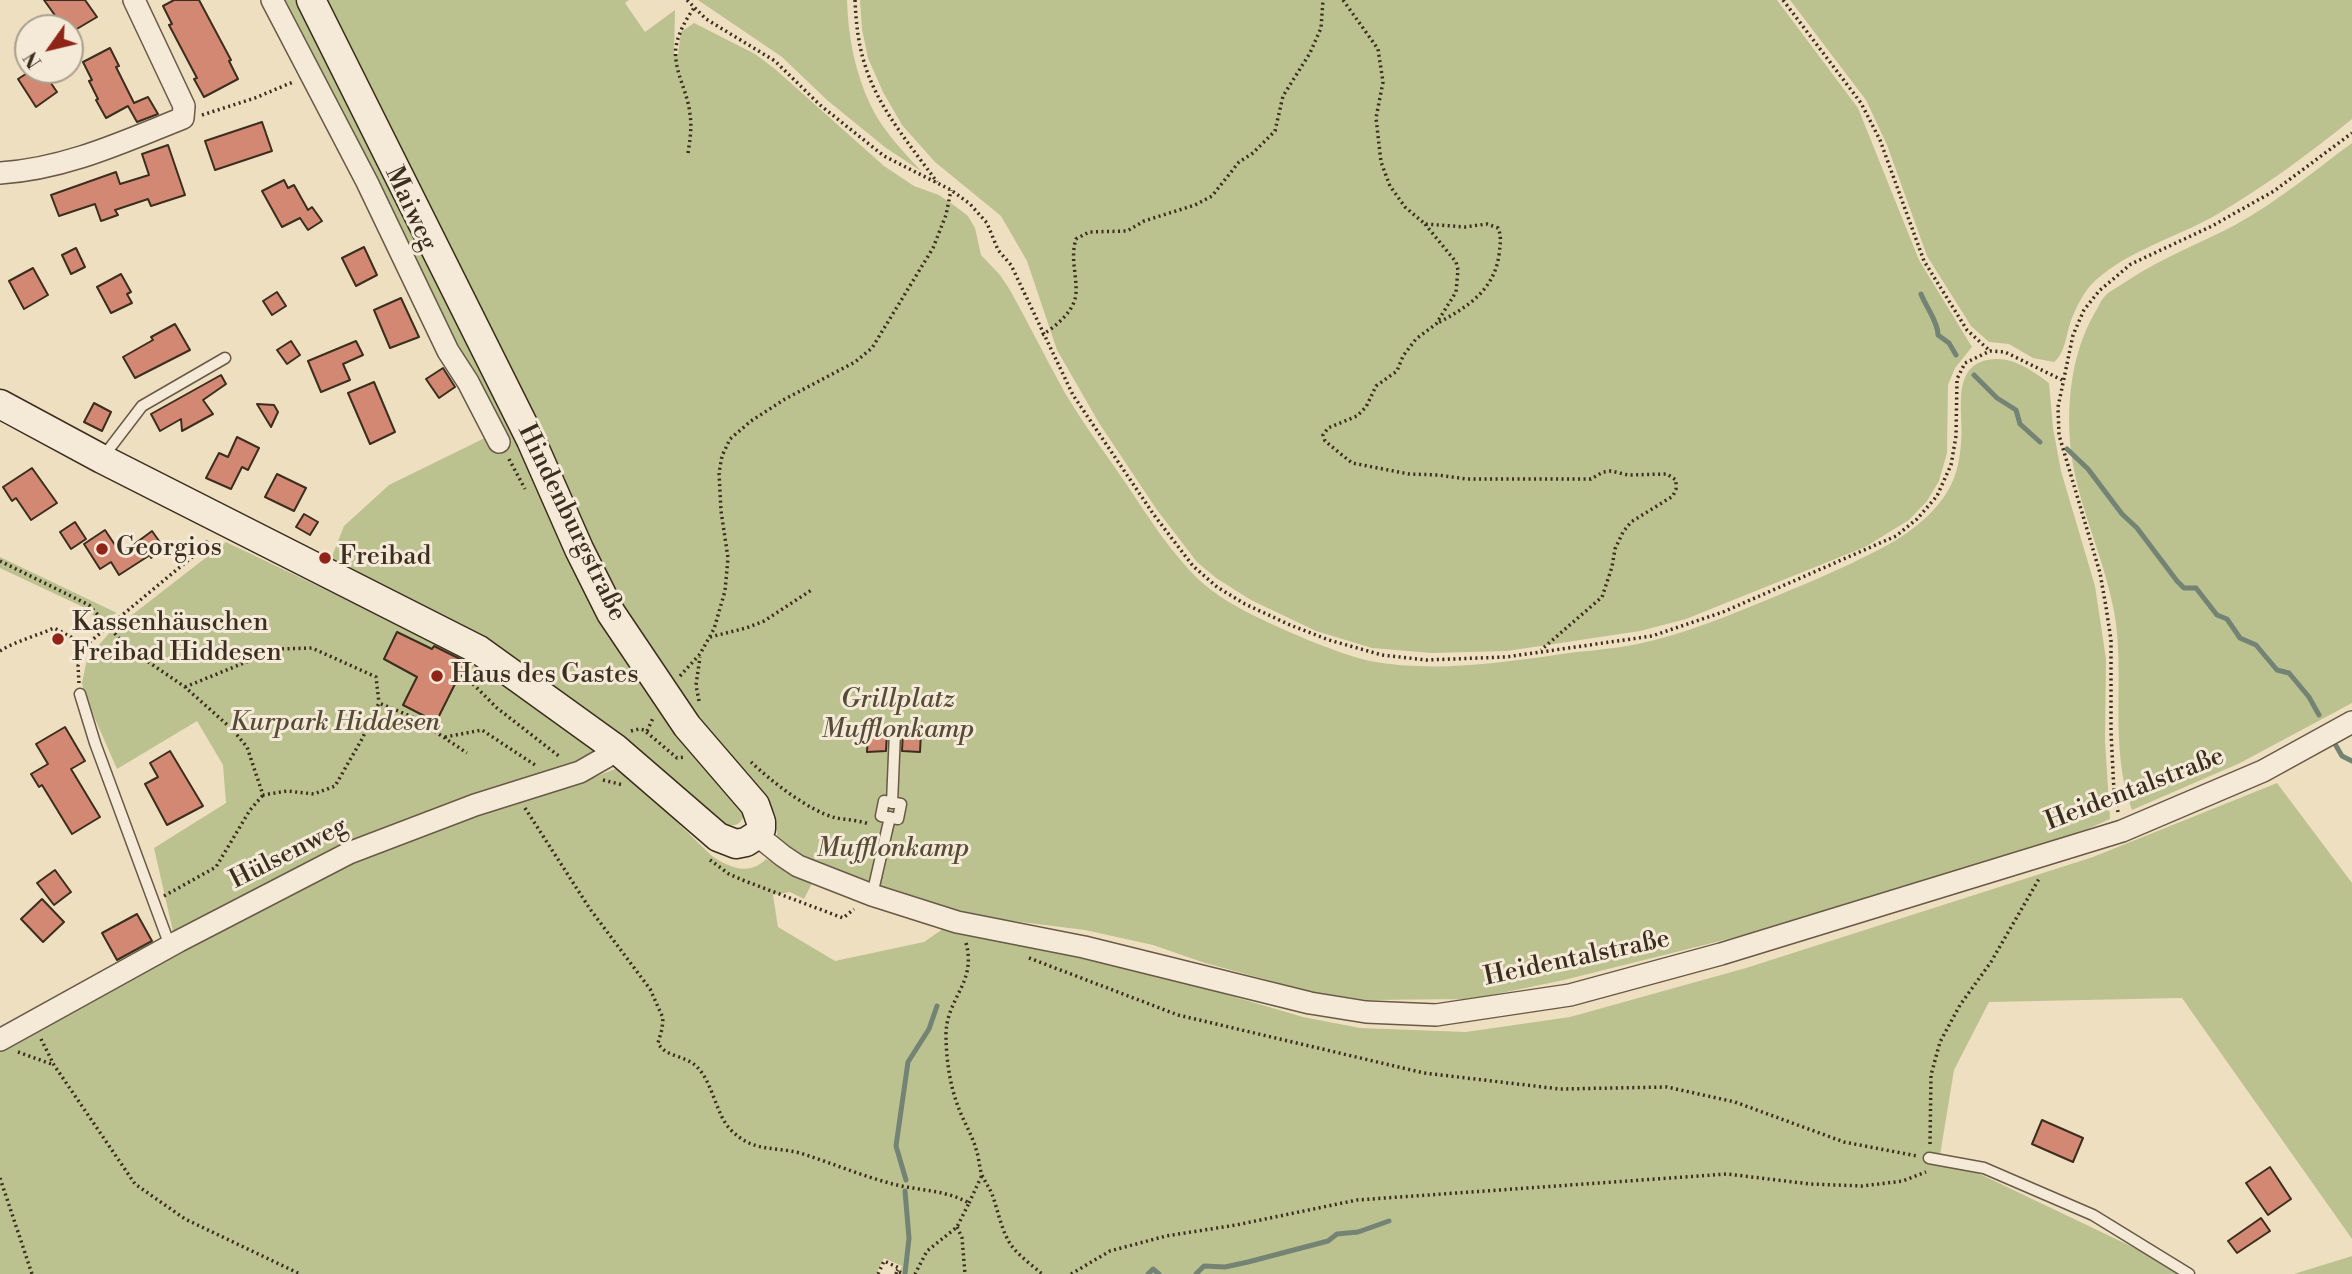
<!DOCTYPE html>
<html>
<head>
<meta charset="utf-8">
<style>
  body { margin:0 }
  #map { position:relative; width:2352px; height:1274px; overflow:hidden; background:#eedfc1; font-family:"Libre Bodoni",serif }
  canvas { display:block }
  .north { position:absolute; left:14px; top:14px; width:70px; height:70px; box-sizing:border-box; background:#f4ead7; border:2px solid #aa9f8d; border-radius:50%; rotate:236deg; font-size:19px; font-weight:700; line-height:28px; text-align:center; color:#3c2e1e }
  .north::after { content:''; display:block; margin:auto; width:24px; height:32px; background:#8f2418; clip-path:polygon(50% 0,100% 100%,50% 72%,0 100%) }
</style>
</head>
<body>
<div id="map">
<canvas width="2352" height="1274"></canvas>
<div class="north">N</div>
</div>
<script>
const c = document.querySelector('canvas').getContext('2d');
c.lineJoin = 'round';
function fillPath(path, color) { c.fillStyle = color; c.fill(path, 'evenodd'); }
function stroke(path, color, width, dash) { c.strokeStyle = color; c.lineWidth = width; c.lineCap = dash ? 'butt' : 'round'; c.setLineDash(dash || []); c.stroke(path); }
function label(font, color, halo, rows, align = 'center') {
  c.font = font + ' "Libre Bodoni",serif'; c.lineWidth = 6; c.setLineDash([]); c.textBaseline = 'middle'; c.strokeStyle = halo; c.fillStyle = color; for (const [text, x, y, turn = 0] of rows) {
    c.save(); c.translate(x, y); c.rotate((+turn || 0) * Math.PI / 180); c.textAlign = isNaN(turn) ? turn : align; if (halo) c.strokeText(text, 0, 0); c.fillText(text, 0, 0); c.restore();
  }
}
const green = new Path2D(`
  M277,0H297L524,444L740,798L744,816C737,831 726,825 715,818L628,743L622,735L485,640L331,559L344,526L389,485L499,431Z
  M324,0H629L625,3L645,32L675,10L674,57L678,54L681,32L694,23L755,54L775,69L884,166L914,186L939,195L955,206L968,216L975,228L981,255L1000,275L1010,290C1029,324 1046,359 1065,393C1084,425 1106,454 1127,485C1148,517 1170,551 1197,578C1215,595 1239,609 1261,619C1290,633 1339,654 1370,661C1429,672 1490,664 1549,656C1578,651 1609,650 1638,644C1685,634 1730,615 1774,597C1815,580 1855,563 1893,542C1918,527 1943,506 1954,478C1958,468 1960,455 1961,444C1965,418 1949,368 1987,360C2011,355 2030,369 2049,383L2053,428L2061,471L2095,586L2106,659L2105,741L2110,819L2074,835L1736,937L1564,980L1472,999L1367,1000L1312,992L1205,963L1153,945L1085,930L973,916L920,898L838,874L784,848L777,836L776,817L767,797L697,722L621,611Z
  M698,0H847C848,36 855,73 871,106C883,131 903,151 921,171L886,148L827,100L782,57Z
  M860,0H1777L1858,108L1919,260L1972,347L1955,368L1948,385L1947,453L1939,481L1927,501L1909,520L1865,547L1686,619L1640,631L1507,651L1432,653L1372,648L1316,631L1251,600L1216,578L1197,562L1157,510L1099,423L1057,350L1027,261L1001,216L935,162L902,125L883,92L868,58L862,29Z
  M1790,0H2352V119C2309,154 2264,187 2216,215C2176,238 2122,252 2090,286C2083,294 2076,308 2072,318C2066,332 2066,353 2054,362L2033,358L2009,344L1989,342L1971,326L1927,256L1887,145L1866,100Z
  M2352,143V703L2240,763L2132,810C2108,746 2126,676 2114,611C2104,557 2078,506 2071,452C2066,405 2071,355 2094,314C2098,308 2101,300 2105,296C2111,290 2120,286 2127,281C2161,258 2199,244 2235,225C2277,202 2314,171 2352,143Z
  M226,542L464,656L592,748L593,754L525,781L174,936L154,848L226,803L223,765L197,721L117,769L85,696L82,683L87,659L110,632Z
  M0,557L117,613L99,620L83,607L0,568Z
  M620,767L712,856C730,868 749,876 766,859L813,881L804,899L790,892L773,895L778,927L835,961L924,942L950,924L1082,952L1303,1017L1360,1028L1466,1032L1570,1017L1746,968L2093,857L2277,783L2352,883V1239L2182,998L1989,1002L1954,1070L1940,1155L2162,1261L2181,1274H899L902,1266L884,1258L876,1274H0V1047L106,988L359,858L477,812L595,777Z
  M2352,1256V1274H2294Z`);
const stream = new Path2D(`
  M1921,294C1926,307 1938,322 1938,335L1949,343L1956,355
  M1974,375L1997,398L2016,410L2020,424L2040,442
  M2067,449L2088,469L2122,514L2137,528L2177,581L2184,588H2196L2217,615L2227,619L2240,638L2256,645L2277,670L2289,673L2309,697L2319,715
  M2335,744L2342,756L2352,761
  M906,1180L896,1146L908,1062L929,1029L937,1006
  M905,1274L909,1238L905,1191
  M1148,1274L1153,1269L1159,1274
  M1196,1274L1204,1266L1225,1267L1248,1262L1328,1241L1337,1234L1358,1232L1389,1221`);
const building = new Path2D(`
  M44,0H85L97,17L70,33V28H64Z
  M174,0H199L231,60L229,61L238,79L204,97L194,79L197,78L169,25L172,24L163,6Z
  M110,48L119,66L116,67L134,103L148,97L158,114L137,122L128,106L106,118L96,100L98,99L89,81L92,80L83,62Z
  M32,70H42L57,92L36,107L18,79Z
  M262,122L272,151L215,170L205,141Z
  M168,145L185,195L151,206L148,199L115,210L118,215L101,221L95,204L59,216L51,195L116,172L120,184L149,175L142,154Z
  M284,180L288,188L294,185L308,210L312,207L322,221L308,230L300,218L282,227L262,191Z
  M364,247L377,275L356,286L342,258Z
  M76,248L85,267L71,274L62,255Z
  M33,268L48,295L24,309L9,281Z
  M121,274L131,292L127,294L132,303L111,313L97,287Z
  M277,292L286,306L272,315L263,301Z
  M401,298L419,337L390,348L374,310Z
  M175,324L190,350L135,378L123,357L153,340L151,337Z
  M291,341L300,355L287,364L277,350Z
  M356,341L363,355L343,364L350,380L321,392L308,361Z
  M443,368L455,387L439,398L426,379Z
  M221,375L226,384L203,400L213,414L182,431L181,419L160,431L151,414Z
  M374,382L395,432L370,444L348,393Z
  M94,403L111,412L102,431L84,422Z
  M257,404L274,405L278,412L271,427Z
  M237,437L259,448L248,470L242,467L231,489L206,478L219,453L228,457Z
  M32,468L57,503L31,520L16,498L12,501L3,487Z
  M277,474L306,488L294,511L265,497Z
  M304,514L318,522L310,535L296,527Z
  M75,522L86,539L71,549L60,532Z
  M105,530L121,554L152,531L164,548L151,558L150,555L119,575L111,562L100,569L84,544Z
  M397,632L432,649L434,646L466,662L436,722L403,705L417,677L384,659Z
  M65,727L85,761L71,769L100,817L72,834L42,785L39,787L31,774L48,764L36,744Z
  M868,731H887L886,751L867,752Z
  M903,731L921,732L920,752L902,751Z
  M170,751L203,806L167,825L145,784L158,777L150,763Z
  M55,870L71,892L54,905L37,883Z
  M42,899L64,922L43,942L21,919Z
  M137,914L152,941L117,960L102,933Z
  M2042,1120L2083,1138L2073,1162L2032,1144Z
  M2270,1167L2291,1199L2268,1215L2246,1183Z
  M2261,1218L2270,1231L2237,1253L2228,1241Z`);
const path = new Path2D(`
  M687,0L706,19L775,61L820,105L884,156L951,190L970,204L987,223L998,250L1011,265L1073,395L1154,515L1193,566L1217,587L1245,604L1290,625L1329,640L1382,655L1426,660L1506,657L1652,636L1723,612L1896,536L1917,519L1937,496L1951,465L1956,436L1957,379L1965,363L1990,351L2005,352L2062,380
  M855,0C856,22 858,44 865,65C878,108 911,146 937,182
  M1343,0L1378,49L1383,82L1376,118L1381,162L1390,186L1405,207L1425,224L1465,227L1487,224L1498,228C1502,237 1500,245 1499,255C1494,291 1466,308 1436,324
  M1783,0L1861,103L1880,140L1924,261L1967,330L1990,351
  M202,115L255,98L293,82
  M688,153C690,140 692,127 690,114C688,95 678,78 676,60C673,42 684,22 694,8
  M1425,224L1456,262L1458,270L1456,292L1436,324L1416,339L1403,356L1397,371L1376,386L1366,407L1357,416L1328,428L1323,435L1325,441L1352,463L1409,474L1438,475L1467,479H1591L1603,472L1611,471L1628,475L1667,474L1676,480V489L1673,496L1631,522L1623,532L1615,549L1612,567L1602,597L1541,650
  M1042,335C1056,326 1075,311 1076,293C1077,274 1070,258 1076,239L1089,232L1127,231L1144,221L1195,205L1212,196L1239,162L1253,153L1275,131L1283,96L1310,53L1321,28L1323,0
  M509,459L525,489
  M0,561L89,605L128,648L185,687L233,730L247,747L263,795L287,791L314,794L335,786L362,739L379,703L415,718L467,753
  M710,637L746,628L764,621L813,589
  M0,651C16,641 36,636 54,628L86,645
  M460,675L465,676L469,669
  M465,676L497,708L560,757
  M680,676L700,654L714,629L725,591L728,558L721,511L719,473L722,456L730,439L751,421L785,399L855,362L872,348L933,248L946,215L951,190
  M79,683L78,666L86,645L203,548L209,538
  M185,687L278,649L312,648L376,677L379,703
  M699,701L696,685L700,657
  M631,731L639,729L644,730L677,758L686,757
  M647,731L654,716
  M445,737L482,730L535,765
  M751,762C771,781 809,811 836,818C847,820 858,820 869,824
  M603,780L623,785
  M525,808L590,909L650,989L663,1018L662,1029L658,1043C666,1058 687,1055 698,1068C713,1084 716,1114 730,1129C753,1153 773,1146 800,1153C832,1163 864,1177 897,1185C922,1191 946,1190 969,1203L957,1227L927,1251L915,1274
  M2118,812L2114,792L2111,732V640L2106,607L2100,573L2059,435L2058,407L2073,335L2084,310L2099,291L2131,264L2212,226L2274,191L2352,133
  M710,860L729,874L745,881L843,918L854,909
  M164,896L216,867L250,810L263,795
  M966,943C977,983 946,998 946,1035C946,1058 950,1087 959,1109C964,1122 972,1135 976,1149C979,1157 979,1167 982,1175C985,1182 989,1187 992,1194C998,1210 1001,1230 1011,1245C1019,1256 1032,1265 1042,1274
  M1029,958L1178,1015L1424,1073L1560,1089L1667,1087L1735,1102L1844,1142L1917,1156
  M41,1039L54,1065L135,1184L185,1219L300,1274
  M18,1052L54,1065
  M1930,1144L1931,1075L1940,1042L1960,1005L1991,962L2040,877
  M0,1178L32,1274
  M969,1203L982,1175
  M957,1227L962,1238L965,1274
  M878,1274L884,1261L899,1268L897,1271
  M896,1274L897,1271L904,1274
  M1071,1274L1110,1251L1166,1236L1236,1225L1357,1200L1727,1174L1810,1184L1862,1186L1903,1181L1926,1172`);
const lane = new Path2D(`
  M103,457L142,406L225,358
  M80,694L95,743L170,946
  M884,801L901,804L898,819L881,816Z
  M892,803L895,732
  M872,895L890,817
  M1929,1158L1984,1168L2093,1215L2189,1274`);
const street = new Path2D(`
  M272,0L367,182L448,351L468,382L499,442
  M0,173C65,169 123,142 183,118L184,106L134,0
  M757,835L783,856L798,866L872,895L957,922L1084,947L1310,1003L1366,1012L1436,1015L1570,995L1721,954L2122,831L2263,771L2352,722
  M0,1040L179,941L349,853L475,805L580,772L608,756L615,748`);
const secondary = new Path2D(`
  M0,404L102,459L479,650L615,748L718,837L736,844L746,842L757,835L761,829V822L755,805L687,726L611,613L579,549L531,440L311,0`);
const markers = [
  [102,549,7,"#8f2418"],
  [325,558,7,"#8f2418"],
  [58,639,7,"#8f2418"],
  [437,676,7,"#8f2418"]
];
const streetNames = [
  ["Maiweg",410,209,65],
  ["Hindenburgstraße",571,523,64],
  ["Heidentalstraße",2135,790,-21],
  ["Hülsenweg",289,854,-27],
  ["Heidentalstraße",1577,959,-12]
];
const poiNames = [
  ["Georgios",116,549],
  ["Freibad",339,558],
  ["Kassenhäuschen",72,624],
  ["Freibad Hiddesen",72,654],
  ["Haus des Gastes",451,676]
];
const parkNames = [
  ["Grillplatz",898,701],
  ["Mufflonkamp",898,731],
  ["Kurpark Hiddesen",335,724],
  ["Mufflonkamp",893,850]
];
fillPath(green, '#bcc190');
stroke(stream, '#748474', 5);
fillPath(building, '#d28873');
stroke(building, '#3c2e1e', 2);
stroke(lane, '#685a47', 13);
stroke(street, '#685a47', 24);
stroke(secondary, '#3c2e1e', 31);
stroke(path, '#3c2e1e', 3.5, [2, 3.5]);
stroke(lane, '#f4ead7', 10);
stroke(street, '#f4ead7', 21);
stroke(secondary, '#f4ead7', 28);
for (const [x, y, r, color] of markers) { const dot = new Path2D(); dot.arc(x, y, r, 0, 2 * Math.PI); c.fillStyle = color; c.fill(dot); stroke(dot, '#f4ead7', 2.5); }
label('26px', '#3c2e1e', '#f4ead7', streetNames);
label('26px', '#3c2e1e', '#f4ead7', poiNames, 'left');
label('italic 26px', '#564b35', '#f4ead7', parkNames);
</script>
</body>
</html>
